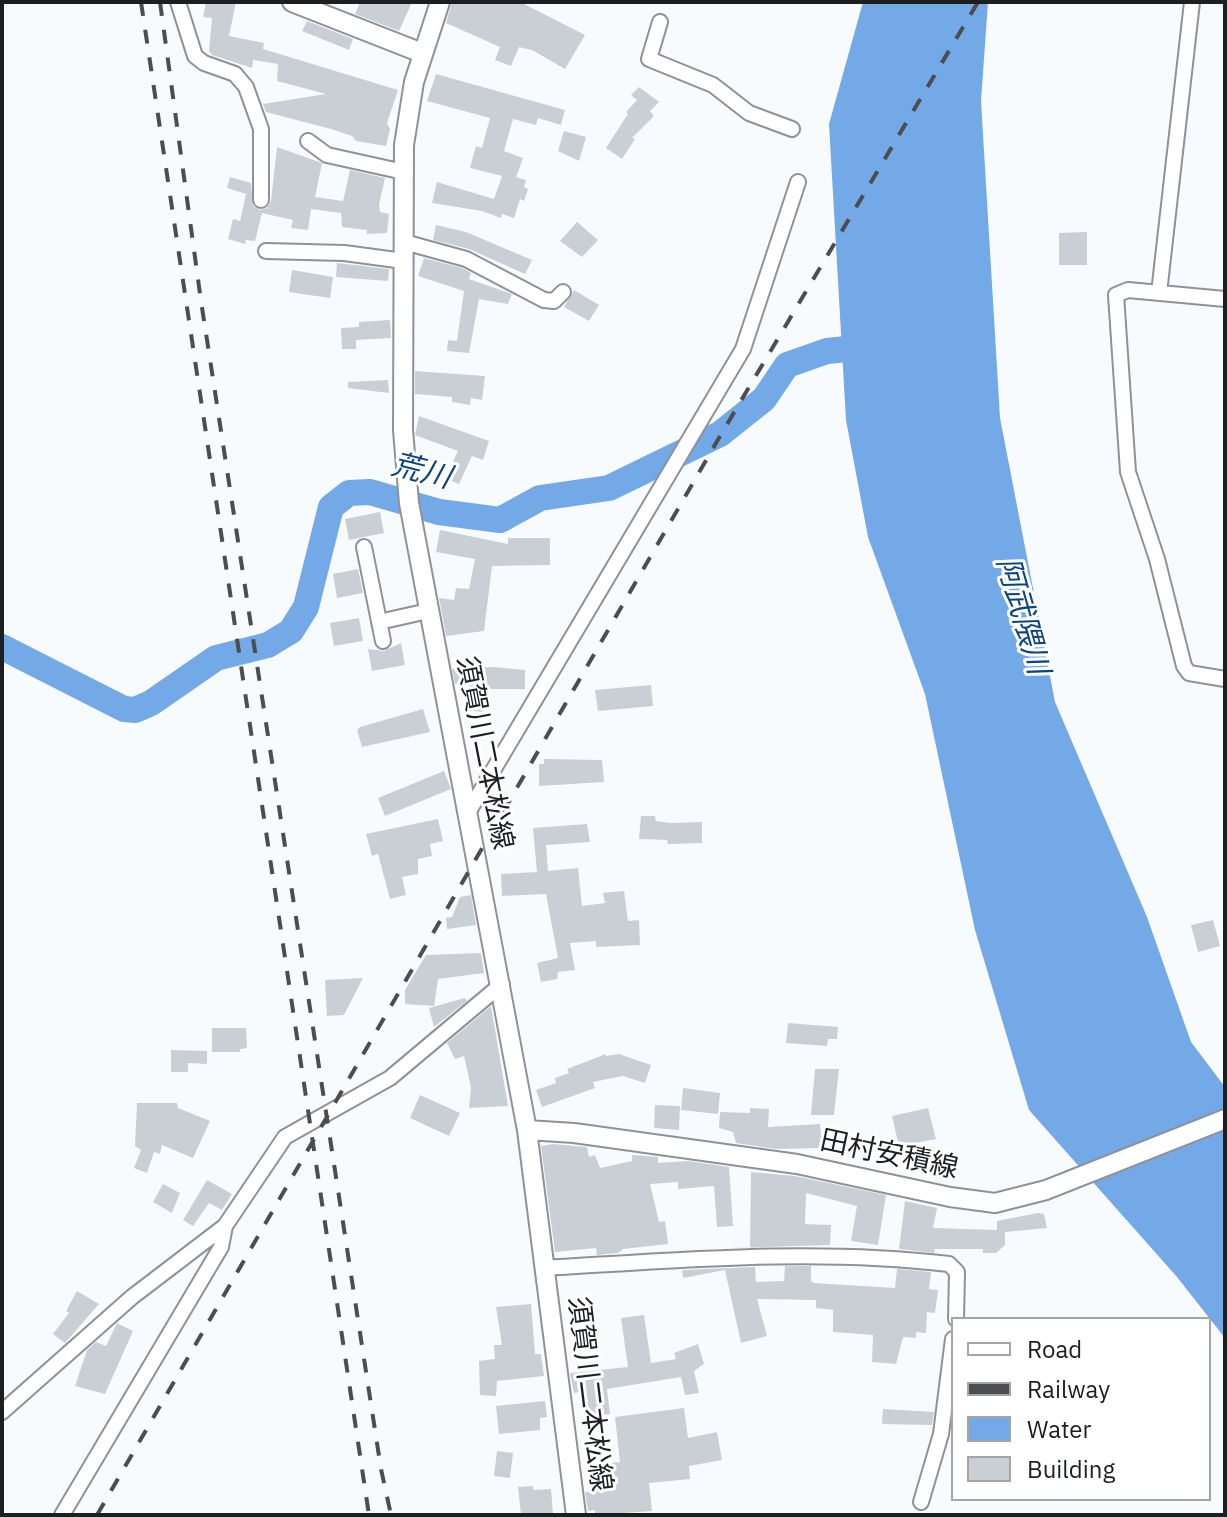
<!DOCTYPE html>
<html>
<head>
<meta charset="utf-8">
<style>
  body { margin:0 }
  #map { position:relative; width:1227px; height:1517px; overflow:hidden; background:#f8fbfe; font-family:"IBM Plex Sans",sans-serif }
  canvas { display:block }
  .frame { position:absolute; inset:0; border:4px solid #1c1e20; pointer-events:none }
  .legend { position:absolute; left:951px; top:1317px; width:260px; height:184px; box-sizing:border-box; background:#fff; border:2px solid #a4a5a6; margin:0; padding:10px 14px; list-style:none; font-size:24px; color:#1c1e20 }
  .legend li { display:flex; align-items:center; gap:16px; height:40px }
  .legend b { width:40px; border:2px solid #a4a5a6 }
</style>
</head>
<body>
<div id="map">
<canvas width="1227" height="1517"></canvas>
<div class="frame"></div>
<ul class="legend">
<li><b style="height:10px;background:#fff"></b>Road</li>
<li><b style="height:10px;background:#4b4d4f"></b>Railway</li>
<li><b style="height:22px;background:#74a9e7"></b>Water</li>
<li><b style="height:22px;background:#cacfd5"></b>Building</li>
</ul>
</div>
<script>
const c = document.querySelector('canvas').getContext('2d');
c.lineJoin = 'round';
function fillPath(path, color) { c.fillStyle = color; c.fill(path, 'evenodd'); }
function stroke(path, color, width, dash) { c.strokeStyle = color; c.lineWidth = width; c.lineCap = dash ? 'butt' : 'round'; c.setLineDash(dash || []); c.stroke(path); }
function label(font, color, halo, rows, align = 'center') {
  c.font = font + ' "IBM Plex Sans","Noto Sans JP",sans-serif'; c.lineWidth = 6; c.setLineDash([]); c.textBaseline = 'middle'; c.strokeStyle = halo; c.fillStyle = color; for (const [text, x, y, turn = 0] of rows) {
    c.save(); c.translate(x, y); c.rotate((+turn || 0) * Math.PI / 180); c.textAlign = isNaN(turn) ? turn : align; if (halo) c.strokeText(text, 0, 0); c.fillText(text, 0, 0); c.restore();
  }
}
const water = new Path2D(`
  M863,2H988L981,101L1000,418L1055,702L1147,917L1191,1042L1225,1087V1338L1177,1277L1029,1110L975,930L925,694L868,537L846,420L829,124Z`);
const river = new Path2D(`
  M2,647L124,709L135,710L151,703L216,658L268,645L291,631L306,607L331,507L349,493L370,492L439,512L500,520L540,498L609,488L720,434L764,399L787,365L827,351L876,346`);
const building = new Path2D(`
  M206,2H236L229,36L264,43L263,49L398,90L387,123L390,129L386,146L356,141L352,136L331,129L266,112L263,104L326,94L277,81L278,64L253,60L252,68L212,55L209,51L212,18L203,17Z
  M360,2H412L399,31L355,14Z
  M452,2H520L585,35L565,69L532,50L519,47L511,66L495,60L500,47L446,23Z
  M307,21L353,39L349,50L302,31Z
  M436,74L565,110L561,125L538,118L536,125L513,119L504,151L523,158L516,177L526,180L524,187L528,189L524,201L520,199L514,218L502,214L501,218L482,211L432,203L437,182L494,199L502,176L470,168L476,146L482,148L490,118L427,101Z
  M639,87L659,102L650,111L654,116L632,138L635,139L622,159L606,148L628,114L626,112L637,100L631,95Z
  M564,131L586,137L579,161L558,151Z
  M277,147L322,163L315,197L343,201L350,170L385,178L379,205L380,212L389,214L387,233L367,234V230L342,227L341,213L311,209L308,230L291,228L293,220L262,213L255,241L246,240L245,244L228,239L233,219L240,221L246,194L227,188L230,177L251,183L253,206L260,210L267,208L271,201Z
  M577,222L598,240L582,257L560,241Z
  M436,225L466,232L532,260L525,274L469,249L433,240Z
  M1087,232V265H1059V233Z
  M424,258L462,268L471,273L469,279L512,294L508,304L479,299L469,353L447,351L448,340L457,341L464,291L418,276Z
  M337,263L389,269L388,281L336,277Z
  M292,270L333,277L330,298L289,292Z
  M574,290L599,305L589,321L564,307Z
  M390,320L391,338L356,340V349H342L341,328L359,327V322Z
  M415,371L485,376L482,400L471,398L470,405L452,402V397L415,394Z
  M388,380L389,393L348,388V382Z
  M419,416L489,441L483,460L472,456L459,484L445,478L458,451L415,435Z
  M380,512L384,533L349,540L345,519Z
  M440,530L508,544V538H550V565L492,566L484,631L446,636L439,598L454,600L456,588L469,589L475,559L436,552Z
  M358,569L363,593L337,598L333,574Z
  M359,618L363,641L334,646L330,623Z
  M401,643L405,665L372,671L368,649L384,651Z
  M493,667L525,670V689H486L483,712L467,710L470,683L455,684L452,669Z
  M651,685L653,706L598,711L595,690Z
  M423,709L430,732L362,747L357,730L360,727Z
  M544,759L602,760L604,782L539,786V764H544Z
  M444,771L451,789L385,816L378,798Z
  M641,816H655L656,821L671,823L702,822V843L668,844L667,840L639,839Z
  M438,819L443,841L430,844L432,856L418,859V874L402,877L406,895L390,899L378,854L372,856L366,834Z
  M587,824L590,842L546,845L548,871L578,868L582,906L605,903L603,893L624,891L628,921L639,920L640,945L596,947V941L570,943L575,970L558,972L557,979L541,982L537,963L558,958L546,894L502,896L501,874L537,872L533,828Z
  M471,895L476,925L447,929L446,918L452,917L460,897Z
  M1213,920L1220,946L1198,952L1191,925Z
  M481,953L484,973L438,979L434,1006L405,1004V990L426,955Z
  M363,978L344,1015L327,1016L325,980Z
  M465,998L467,1001L434,1027L429,1008Z
  M491,1006L508,1106L469,1108L471,1087L464,1056L455,1059L447,1043Z
  M788,1023L838,1027L837,1039H828L827,1046L786,1043Z
  M212,1028H246L247,1048L240,1049V1052H212Z
  M171,1050L207,1051V1064L188,1063V1072H171Z
  M606,1054V1056L619,1054L651,1065L645,1083L623,1076L593,1082L595,1088L542,1107L536,1090L556,1083L555,1078L569,1073L567,1069Z
  M815,1069H839L834,1115H811Z
  M683,1088L720,1093L718,1114L681,1110Z
  M420,1095L460,1113L449,1136L410,1118Z
  M137,1103H177L178,1108L210,1121L193,1158L162,1145L160,1154L154,1152L147,1173L134,1168L141,1150L135,1146Z
  M655,1105L680,1106L679,1130L654,1128Z
  M750,1108L769,1109L768,1127L820,1124L822,1148L776,1149L736,1143L733,1132L719,1128L720,1112L750,1113Z
  M928,1108L936,1139L899,1146L892,1116Z
  M553,1144L587,1147L589,1157L595,1155L600,1168L632,1161V1155L658,1157V1163L688,1161L729,1167L733,1226L717,1227L714,1186L678,1189V1182L650,1184L659,1222L665,1221L668,1244L623,1249L618,1253L597,1255L596,1248L555,1252L541,1146Z
  M751,1172L795,1176L886,1195L878,1245L851,1241L857,1206L806,1193L805,1224L831,1225L830,1245L730,1248L750,1247Z
  M207,1180L232,1194L222,1210L209,1203L193,1226L183,1220Z
  M163,1184L180,1193L172,1213L153,1202Z
  M905,1201L937,1208L933,1228L997,1230V1221L1038,1213L1044,1214L1047,1228L1005,1232V1245L996,1253H983V1249H935L934,1253L899,1249Z
  M785,1266H811V1281L814,1283L895,1288L897,1269L931,1272L929,1289L938,1290L935,1313L927,1312L926,1333L916,1332V1338L903,1337L896,1364L872,1362L873,1335L833,1332V1310L816,1308V1300L757,1299L767,1336L741,1343L725,1270L683,1278L682,1270L755,1267L756,1282L784,1281Z
  M77,1291L99,1304L65,1343L53,1334L69,1313L66,1311Z
  M531,1304L535,1354H541L544,1376L497,1381L496,1396L480,1395L479,1361L495,1359L494,1345H502L496,1307Z
  M644,1315L651,1363L676,1359L674,1353L698,1344L704,1364L694,1371L699,1393L685,1395L681,1377L607,1389L610,1414L587,1417L584,1391L574,1393L570,1373L628,1367L621,1318Z
  M117,1323L133,1331L105,1394L75,1386L87,1350L96,1342L106,1346Z
  M545,1401L547,1417L540,1418V1430L499,1434L496,1406Z
  M684,1408L688,1438L717,1432L722,1460L689,1466L690,1479L649,1483L652,1511L595,1515V1510L588,1511L585,1492L602,1491L598,1464L620,1462L615,1417Z
  M883,1409L934,1412L932,1425L882,1424Z
  M497,1451L513,1453L510,1478L494,1476Z
  M533,1486V1490L551,1489L553,1515H521L518,1487Z`);
const street = new Path2D(`
  M178,2L195,56L204,63L235,74L246,87L261,129V200
  M660,22L649,59L713,85L749,113L792,129
  M308,141L327,155L404,172
  M404,242L466,259L544,300L554,301L563,292
  M266,251L344,253L404,261
  M1159,293L1192,2
  M1225,299L1128,290L1116,295L1128,472L1157,559L1184,666L1189,673L1225,679
  M364,547L383,641
  M379,622L428,611
  M466,816L743,349L798,182
  M544,1268C680,1260 814,1248 949,1264L957,1272L956,1319
  M2,1412L132,1297L225,1226L285,1137L390,1078L502,984
  M921,1502L941,1434L953,1339
  M62,1515L221,1247L225,1226`);
const secondary = new Path2D(`
  M292,2L422,53
  M440,2L414,82L404,145L403,430L409,503L527,1130L576,1515
  M527,1130L574,1133L797,1164L950,1197L995,1203L1046,1190L1225,1119`);
const rail = new Path2D(`
  M141,2L369,1515
  M160,2L201,301L381,1469L391,1515
  M97,1515L723,431L978,2`);
const streetNames = [
  ["須賀川二本松線",484,753,79],
  ["田村安積線",889,1155,12],
  ["須賀川二本松線",589,1394,83]
];
const waterNames = [
  ["荒川",421,472,14],
  ["阿武隈川",1022,616,74]
];
fillPath(water, '#74a9e7');
stroke(river, '#74a9e7', 26);
fillPath(building, '#cacfd5');
stroke(street, '#8e9298', 18);
stroke(secondary, '#8e9298', 22);
stroke(street, '#fff', 14);
stroke(secondary, '#fff', 18);
stroke(rail, '#4b4d4f', 4, [14, 14]);
label('28px', '#1c1e20', '#fff', streetNames);
label('italic 30px', '#0c447c', '#fff', waterNames);
</script>
</body>
</html>
